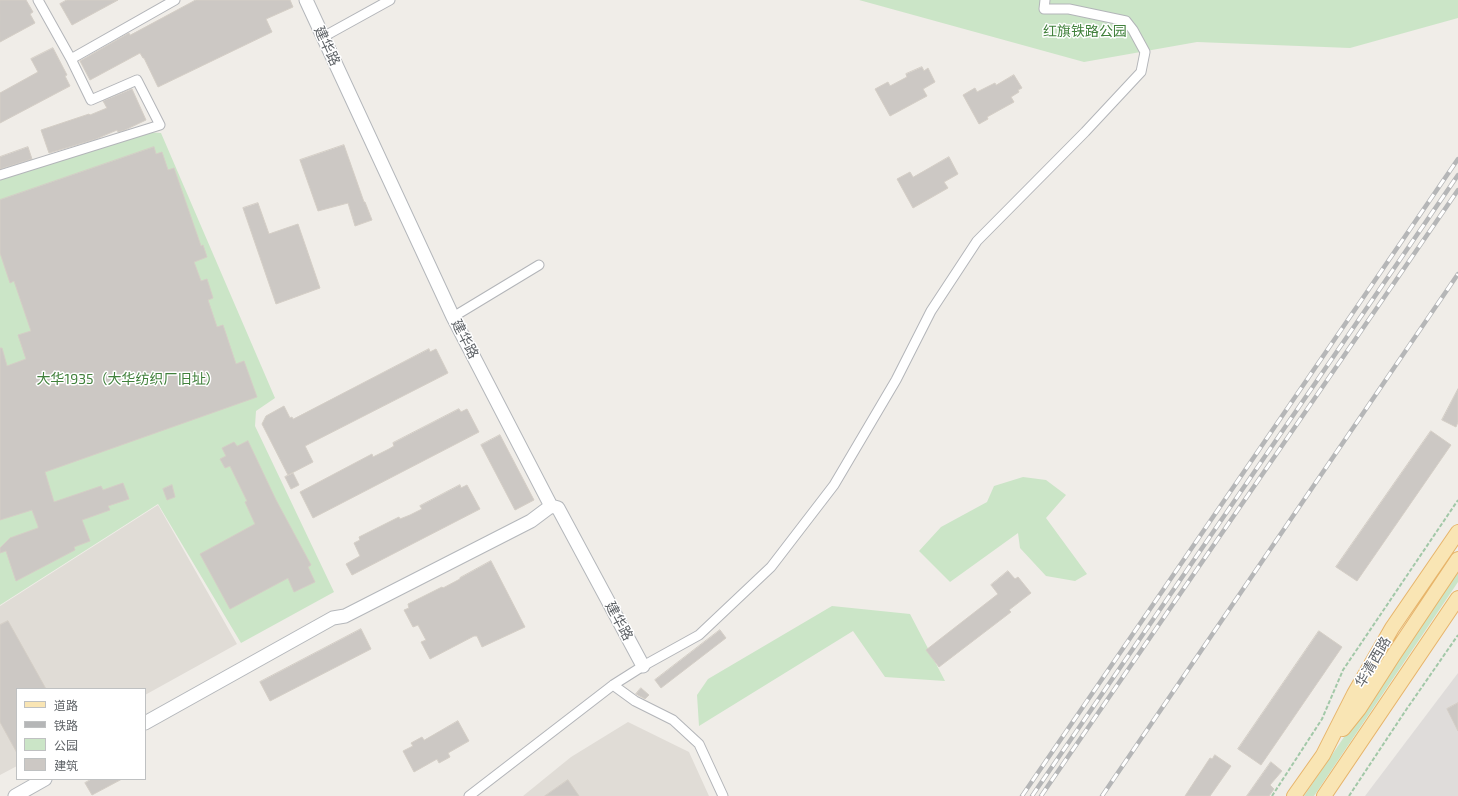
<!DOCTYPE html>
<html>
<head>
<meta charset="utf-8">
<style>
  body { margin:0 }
  #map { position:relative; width:1458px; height:796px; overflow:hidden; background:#f0ede8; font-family:"Exo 2","Noto Sans SC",sans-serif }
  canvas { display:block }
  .legend { position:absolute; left:16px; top:688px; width:130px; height:92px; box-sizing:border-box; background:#fff; border:1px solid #bfc1c2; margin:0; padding:5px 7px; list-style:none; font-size:12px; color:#5f6367 }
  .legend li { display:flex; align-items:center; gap:8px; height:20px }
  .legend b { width:20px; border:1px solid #bfc1c2 }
</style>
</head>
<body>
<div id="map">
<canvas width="1458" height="796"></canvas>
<ul class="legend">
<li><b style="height:5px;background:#f9e5b4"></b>道路</li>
<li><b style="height:5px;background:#b5b6b7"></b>铁路</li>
<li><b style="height:11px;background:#cbe5c7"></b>公园</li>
<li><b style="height:11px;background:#ccc8c4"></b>建筑</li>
</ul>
</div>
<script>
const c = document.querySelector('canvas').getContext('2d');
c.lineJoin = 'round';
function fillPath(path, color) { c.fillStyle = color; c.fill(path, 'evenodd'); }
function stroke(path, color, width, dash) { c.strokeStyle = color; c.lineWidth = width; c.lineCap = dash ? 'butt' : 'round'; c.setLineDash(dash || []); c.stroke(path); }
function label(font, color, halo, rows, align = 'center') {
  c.font = font + ' "Exo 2","Noto Sans SC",sans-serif'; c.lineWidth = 3; c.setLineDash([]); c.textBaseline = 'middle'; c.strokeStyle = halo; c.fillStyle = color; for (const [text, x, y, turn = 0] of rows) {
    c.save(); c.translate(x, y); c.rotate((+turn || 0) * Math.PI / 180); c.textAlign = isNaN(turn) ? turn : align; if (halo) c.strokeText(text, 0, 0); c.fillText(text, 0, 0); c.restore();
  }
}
const industrial = new Path2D(`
  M1458,673V796H1365Z`);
const education = new Path2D(`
  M158,505L237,644L145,695V689H17V766L0,775V606Z
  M628,722L689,752L709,796H523L571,757Z`);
const green = new Path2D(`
  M859,0H1458V18L1350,48L1197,42L1084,62Z
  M145,132L161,133L275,398L256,411L255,426L334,592L241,643L158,504L0,605V179Z
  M1023,477L1046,480L1066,495L1046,518L1087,574L1075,581L1046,576L1020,548L1018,533L950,582L919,551L941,527L987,502L994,486Z
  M1458,569V582L1314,796H1304Z
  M832,606L910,614L945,681L885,677L853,631L699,726L697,695L708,679Z`);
const building = new Path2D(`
  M0,0H26L33,12L30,14L35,23L0,42Z
  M67,0H118L72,25L60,4Z
  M196,0H290L293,7L266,19L272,32L158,87L144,58H143L140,53L90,80L80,61L129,33L130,35Z
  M53,48L67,75L65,76L70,86L0,123V93L38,72L31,59Z
  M922,67L924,71L928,68L935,82L923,89L927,96L890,116L875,89L888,82L890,86L907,77L906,74Z
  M1014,75L1022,88L1018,90L1019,92L1011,97L1014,102L987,117L988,119L979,124L963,95L975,88L977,92L995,83L996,85Z
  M132,89L146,120L125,130L118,132L117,130L96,139L49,153L41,130L89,114L90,115L107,108L103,101Z
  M344,145L364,202H365L372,220L355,226L348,203L318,211L300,160Z
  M28,147L32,159L0,169V157Z
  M154,147L156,154L162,152L168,170L174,168L201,246L203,245L207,257L194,262L201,281L207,279L213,298L208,300L217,327L223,325L236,364L244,361L257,397L45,472L54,502L101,486L103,490L123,483L129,499L108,506L110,510L82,520L90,541L74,547L75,550L16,581L6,551L0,553V548L10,538L38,528V526L32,510L0,520V348H2L7,366L26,359L18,335L31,331L14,281L10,283L0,253V200Z
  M949,157L958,174L944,182L948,188L913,208L897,179L910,172L913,177Z
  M258,203L269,234L298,224L320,288L276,304L243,208Z
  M429,349L430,352L436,349L448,373L305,446L313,462L288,475L262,424L266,416L284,406L290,418L292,417L293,419Z
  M1458,389V422L1456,427L1442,420Z
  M459,409L461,412L467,409L479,432L313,518L300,492L372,454L373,457L389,449L394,446L393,443Z
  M1431,431L1451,445L1357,581L1336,567Z
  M500,435L534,500L515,510L481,445Z
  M248,441L276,500L311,565L308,567L315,582L294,592L288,578L230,609L200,554L255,524L245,502L247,501L230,466L225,468L220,459L226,456L222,448L234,442L237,446Z
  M293,473L299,485L291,489L285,477Z
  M172,485L175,497L167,500L163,489Z
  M460,485L461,488L467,485L480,509L352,575L346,564L360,556L354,543L360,540L359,537L399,517L400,519L410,515L422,509L420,506Z
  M491,561L525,627L482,647L477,636H474L430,659L421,642L426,640L418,625L413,627L404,610L409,608L408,604L442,587L443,588L460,579V578Z
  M1008,571L1015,579L1018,577L1031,593L1009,610L1011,612L939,667L926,650L998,594L991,585Z
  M8,621L46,689H17V753L0,722V625Z
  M361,629L371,649L270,701L260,682Z
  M720,630L726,638L661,688L655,680Z
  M1319,631L1342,647L1261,765L1238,749Z
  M641,688L649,695L645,699L636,694Z
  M1458,703V731L1447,709Z
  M458,721L469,741L448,753L450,757L439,763L437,759L414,772L403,751L413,746L411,743L422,737L424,740Z
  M1215,755L1231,766L1210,796H1185L1210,758L1212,759Z
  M1271,762L1282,771L1270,785L1274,789L1269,796H1247Z
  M92,779H122L92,795L85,783Z
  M568,780L579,796H545Z`);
const path = new Path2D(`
  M1272,796L1322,719L1343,670L1458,500
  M1349,796L1406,710L1458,635`);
const street = new Path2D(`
  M323,37L390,0
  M71,59L175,0
  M0,175L160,125L137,80L91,100L71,59L38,0
  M453,317L539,265
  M613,685L635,701L673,720L699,744L723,796
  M469,796L613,685L643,666L699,635L771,567L834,485L896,380L931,311L977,241L1085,132L1141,72L1145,52L1133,30L1126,21L1069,9H1044L1045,0`);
const secondary = new Path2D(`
  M306,0L453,317L551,506L558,508L643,666
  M145,723L333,618L345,616L531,521L551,506
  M15,796L45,779`);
const primary = new Path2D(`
  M1343,729L1359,709L1393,656L1458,559
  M1294,796L1323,755L1354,694L1392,628L1458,532
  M1324,796L1458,598`);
const rail = new Path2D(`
  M1022,796L1458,159
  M1032,796L1458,175
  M1041,796L1458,190
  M1102,796L1458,274`);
const parkNames = [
  ["红旗铁路公园",1085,31],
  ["大华1935（大华纺织厂旧址）",128,379]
];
const streetNames = [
  ["建华路",327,46,65],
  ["建华路",465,339,63],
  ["建华路",619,621,62],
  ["华清西路",1373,662,-60]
];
fillPath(industrial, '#dfdcda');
fillPath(education, '#e0dcd6');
fillPath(green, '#cbe5c7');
fillPath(building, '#ccc8c4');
stroke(building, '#d4cec6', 1);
stroke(street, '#b3b5b9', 11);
stroke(secondary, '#b4b7bb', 15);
stroke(primary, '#e7b46a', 16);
stroke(path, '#a2c8a8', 2, [4, 2]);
stroke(street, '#fff', 9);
stroke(secondary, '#fff', 13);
stroke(primary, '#f9e5b4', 14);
stroke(rail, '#b5b6b7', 4.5);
stroke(rail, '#fff', 3, [9]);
label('14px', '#41813c', '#fff', parkNames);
label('14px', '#5f6367', '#fff', streetNames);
</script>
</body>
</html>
